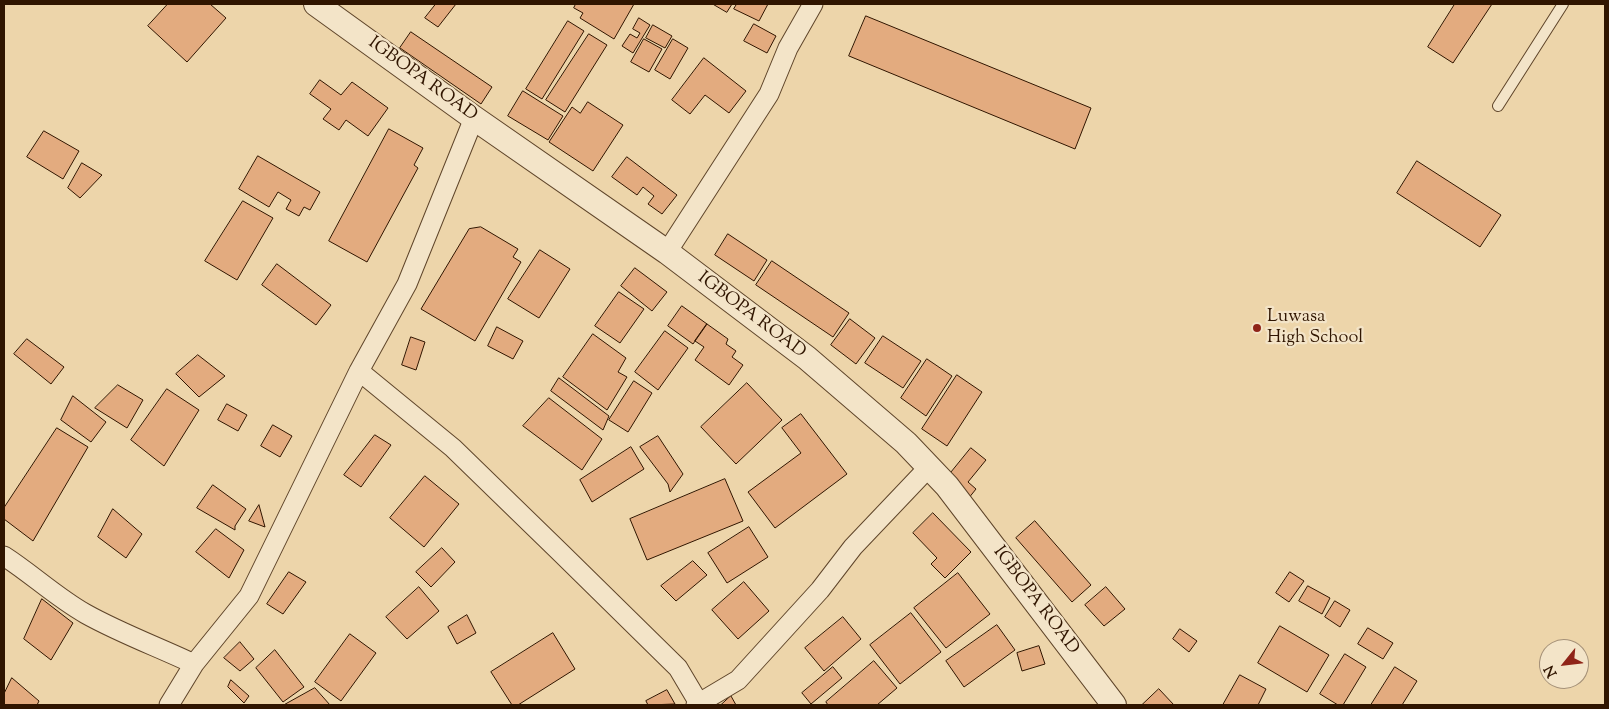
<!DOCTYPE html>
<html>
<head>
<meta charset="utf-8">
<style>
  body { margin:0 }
  #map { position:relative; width:1609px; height:709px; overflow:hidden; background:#edd5aa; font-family:"Sorts Mill Goudy",serif }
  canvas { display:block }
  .frame { position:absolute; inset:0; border:5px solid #301500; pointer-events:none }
  .north { position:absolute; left:1539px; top:639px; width:50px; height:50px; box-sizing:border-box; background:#f3e4c8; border:1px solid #a59178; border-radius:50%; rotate:241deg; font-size:14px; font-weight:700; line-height:20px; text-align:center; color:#301500 }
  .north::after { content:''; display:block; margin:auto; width:18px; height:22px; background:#8f2418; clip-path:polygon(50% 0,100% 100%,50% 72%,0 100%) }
</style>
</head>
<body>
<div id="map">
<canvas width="1609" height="709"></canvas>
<div class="frame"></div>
<div class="north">N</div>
</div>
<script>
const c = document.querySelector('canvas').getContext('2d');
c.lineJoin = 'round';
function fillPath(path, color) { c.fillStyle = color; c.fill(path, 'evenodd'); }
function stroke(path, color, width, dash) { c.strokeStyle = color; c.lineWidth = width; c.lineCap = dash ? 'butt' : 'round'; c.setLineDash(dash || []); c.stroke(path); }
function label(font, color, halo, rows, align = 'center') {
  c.font = font + ' "Sorts Mill Goudy",serif'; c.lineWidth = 4.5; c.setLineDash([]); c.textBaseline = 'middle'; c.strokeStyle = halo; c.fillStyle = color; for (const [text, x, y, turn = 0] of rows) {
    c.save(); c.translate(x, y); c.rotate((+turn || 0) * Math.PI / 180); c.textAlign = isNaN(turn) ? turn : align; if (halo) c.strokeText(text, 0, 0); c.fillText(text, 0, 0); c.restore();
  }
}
const building = new Path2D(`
  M168,4H210L226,18L187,62L148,26Z
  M436,4H456L438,27L425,18Z
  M576,4H634L614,39L580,18L583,13L574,8Z
  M713,4H732L727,12Z
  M737,4H768L759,21L734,9Z
  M1455,4H1492L1453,63L1428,47Z
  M866,16L1091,108L1075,149L849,56Z
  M639,18L650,25L633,53L622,46L630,34L637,38L640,33L633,29Z
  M568,21L584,31L542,99L526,89Z
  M754,24L776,36L767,53L744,41Z
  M653,25L672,36L665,48L646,38Z
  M411,32L492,87L481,104L400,48Z
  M589,34L607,45L565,112L546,100Z
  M644,39L662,49L649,72L631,62Z
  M673,39L688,48L670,79L655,70Z
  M704,58L746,91L729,113L705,95L690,114L672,100Z
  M320,80L341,95L352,82L388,108L368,136L346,120L339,130L323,119L331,109L310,94Z
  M523,91L563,116L548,140L508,116Z
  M588,102L623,125L593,171L549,142L572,107L580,113Z
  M389,129L423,148L414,165L418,168L367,262L329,241Z
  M44,131L79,151L63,179L27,157Z
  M258,156L320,192L310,210L304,207L299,216L286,209L291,200L278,192L269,207L239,189Z
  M627,157L677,195L662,214L648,204L654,196L643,187L637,195L612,177Z
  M1417,161L1501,215L1480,247L1397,193Z
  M82,163L102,175L80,198L68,188Z
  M243,201L273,218L237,280L205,261Z
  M481,227L518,249L513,257L521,262L475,341L421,309L469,229Z
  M728,234L767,260L754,281L715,255Z
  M540,250L570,269L539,318L508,299Z
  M772,261L849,313L833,337L756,285Z
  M277,264L331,305L316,325L262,285Z
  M635,268L667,292L652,311L621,286Z
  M619,292L644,309L620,343L595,326Z
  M682,306L707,324L693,344L668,326Z
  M850,319L875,338L856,364L831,345Z
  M707,324L728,339L726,344L736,351L732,357L743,365L729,385L695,360L704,347L695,341Z
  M497,327L523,341L513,359L488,346Z
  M665,331L688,348L658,390L635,372Z
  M593,334L626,358L618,372L627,377L607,410L563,377Z
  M883,336L921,361L903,388L865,363Z
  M411,337L425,342L416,370L402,365Z
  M27,339L64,367L51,384L14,354Z
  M198,355L225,376L199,397L176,374Z
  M927,359L952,376L926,416L901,398Z
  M957,375L982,392L947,446L922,429Z
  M559,378L609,416L603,430L551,391Z
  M634,381L652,393L628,432L609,420Z
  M747,383L782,420L736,464L701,427Z
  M118,385L143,400L127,428L95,408Z
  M167,389L199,410L164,466L131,440Z
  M73,396L106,422L91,442L61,420Z
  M549,398L602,439L582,470L523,426Z
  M227,404L247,415L238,431L218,420Z
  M801,414L847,474L775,528L748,492L801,453L782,428Z
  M273,425L292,436L280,457L261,446Z
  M57,428L88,447L33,541L4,519V508Z
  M375,435L391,445L361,487L344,475Z
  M658,436L683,474L670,492L668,484L640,447Z
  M631,447L644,469L592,502L580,480Z
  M971,448L986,460L968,482L976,489L968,499L945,480Z
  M425,476L459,504L424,547L390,518Z
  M725,479L743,521L647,560L630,519Z
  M213,485L246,509L235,526V530L197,508Z
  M259,505L265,527L249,521Z
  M113,509L142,534L126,558L98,537Z
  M933,513L971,552L945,578L931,564L937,558L913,533Z
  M1035,521L1091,585L1072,602L1016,538Z
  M749,527L768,557L727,583L708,553Z
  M216,529L244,550L229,578L196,552Z
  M442,548L455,562L431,587L416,572Z
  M693,561L707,575L676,601L661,586Z
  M289,572L306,582L283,614L267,604Z
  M1290,572L1304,581L1289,602L1276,593Z
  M958,573L990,614L946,648L914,608Z
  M744,582L769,611L738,639L712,610Z
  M1308,586L1330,598L1322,614L1299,601Z
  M419,587L439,611L407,639L386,617Z
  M1106,587L1125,609L1104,626L1085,605Z
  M42,599L73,623L51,660L24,639Z
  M1335,601L1350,610L1340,627L1325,617Z
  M911,613L941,652L900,684L870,645Z
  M467,615L476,633L457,644L448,627Z
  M843,617L861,639L824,671L805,648Z
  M997,625L1015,650L964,687L946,661Z
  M1280,626L1329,655L1307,692L1258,663Z
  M1368,628L1393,643L1383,659L1358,644Z
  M1180,629L1197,641L1189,652L1173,639Z
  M553,633L575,669L518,705H512L491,672Z
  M350,634L376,653L341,701L315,682Z
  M240,642L254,659L240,671L224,658Z
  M1039,646L1045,664L1022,671L1017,653Z
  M275,650L304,687L283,702L256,668Z
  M1345,654L1366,667L1343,705H1338L1320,694Z
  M874,661L897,688L877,705H828L826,702Z
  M833,667L842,678L811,704L802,693Z
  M1395,667L1417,681L1402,705H1371Z
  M1240,675L1266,689L1258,705H1223Z
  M12,678L39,701L37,705H4V694Z
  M231,680L249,696L244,703L228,687Z
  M315,688L330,705H284Z
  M1159,689L1174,705H1142Z
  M667,690L675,704L648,705L646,701Z
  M731,696L736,705H721Z`);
const service = new Path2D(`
  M1498,106L1563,4`);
const minor = new Path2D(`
  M667,252L769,94L788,48L813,4
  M359,371L453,448L561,553L678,668L700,705
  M4,556C32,574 56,597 86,614C120,633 158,647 194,664
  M169,705L194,664L249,596L359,371L407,284L474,118
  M696,705L738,680L820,590L853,547L929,467`);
const tertiary = new Path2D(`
  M316,4L474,118L667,252L807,358L906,443L947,486L1114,705`);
const markers = [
  [1257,328,5,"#8f2418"]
];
const streetNames = [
  ["IGBOPA ROAD",422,80,36],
  ["IGBOPA ROAD",751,316,37],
  ["IGBOPA ROAD",1035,601,53]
];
const poiNames = [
  ["Luwasa",1267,318],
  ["High School",1267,339]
];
fillPath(building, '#e3ab7f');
stroke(building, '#301500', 1);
stroke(service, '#5f452a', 12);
stroke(minor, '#5f452a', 21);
stroke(tertiary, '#5f452a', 26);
stroke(service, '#f3e4c8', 10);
stroke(minor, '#f3e4c8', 19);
stroke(tertiary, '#f3e4c8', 24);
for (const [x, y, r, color] of markers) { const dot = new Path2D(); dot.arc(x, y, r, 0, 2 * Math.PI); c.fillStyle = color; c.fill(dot); stroke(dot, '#f3e4c8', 2); }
label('18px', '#301500', '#f3e4c8', streetNames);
label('18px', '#301500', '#f3e4c8', poiNames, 'left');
</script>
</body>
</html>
